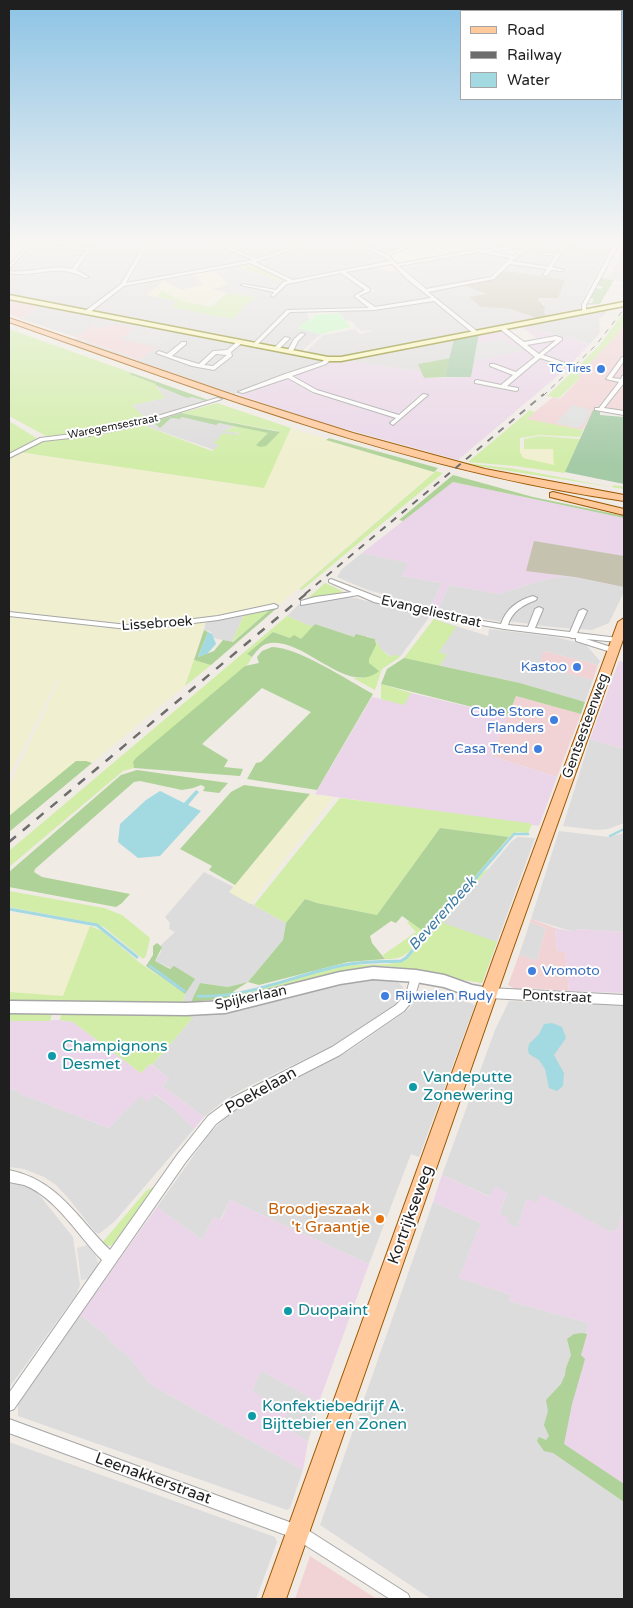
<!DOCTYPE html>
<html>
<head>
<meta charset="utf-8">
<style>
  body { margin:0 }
  #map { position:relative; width:633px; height:1608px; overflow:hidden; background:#f0ebe5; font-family:"Varela Round",sans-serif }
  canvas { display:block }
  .frame { position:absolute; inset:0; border:10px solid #1f1f1f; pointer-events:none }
  .legend { position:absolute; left:460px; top:10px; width:162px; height:90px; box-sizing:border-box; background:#fff; border:1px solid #a5a5a5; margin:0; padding:6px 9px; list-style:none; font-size:15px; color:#1f1f1f }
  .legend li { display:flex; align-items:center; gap:10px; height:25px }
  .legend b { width:25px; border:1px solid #a5a5a5 }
</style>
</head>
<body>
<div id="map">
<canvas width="633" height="1608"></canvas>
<div class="frame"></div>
<ul class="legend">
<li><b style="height:6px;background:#ffc99b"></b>Road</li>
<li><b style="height:6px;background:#6d6d6d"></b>Railway</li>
<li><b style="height:14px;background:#a3d9e0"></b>Water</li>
</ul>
</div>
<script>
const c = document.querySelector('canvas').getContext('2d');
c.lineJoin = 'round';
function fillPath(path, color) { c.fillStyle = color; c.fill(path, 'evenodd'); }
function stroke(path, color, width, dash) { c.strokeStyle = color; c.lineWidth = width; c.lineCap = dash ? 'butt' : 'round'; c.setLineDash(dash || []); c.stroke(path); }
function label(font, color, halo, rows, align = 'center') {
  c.font = font + ' "Varela Round",sans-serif'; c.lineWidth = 4; c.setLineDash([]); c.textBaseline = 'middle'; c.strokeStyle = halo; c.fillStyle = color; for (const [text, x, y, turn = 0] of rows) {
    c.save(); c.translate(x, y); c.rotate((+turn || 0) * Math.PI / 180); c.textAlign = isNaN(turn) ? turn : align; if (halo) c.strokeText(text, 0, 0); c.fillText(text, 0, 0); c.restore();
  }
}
const residential = new Path2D(`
  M35,241H145L122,284L86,310L9,295V271Z
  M151,241H207L235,251L254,260L129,283Z
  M215,241H256L265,247L270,243L259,241H297L303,244L258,258L247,252Z
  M321,241H350L354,243V246L382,256L390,261L291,280L255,263Z
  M357,241H419L386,253Z
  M466,241H536L528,244L479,249Z
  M541,241L616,242L589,286L578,312L548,317L543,313L544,304L539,302V298L549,299L561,290L565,280L502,270L518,253Z
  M477,252L508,258L487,277L428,289L403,267Z
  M238,266L282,282L274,290L247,285L245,282L239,288L245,286L273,291L270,296L274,297L285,284L341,273L365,290L353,295L367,307L286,311L253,343L91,310L125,287L194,275L205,285L181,290L164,281L147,295L177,301L172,306L233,319L246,303L255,297L210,290L228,284L214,271Z
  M373,268L400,272L432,298L374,308L361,297L376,291L360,284L346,273Z
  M463,285L488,294L481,307L511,309L539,319L475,330L428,292Z
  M433,301L471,331L343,356L327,357L305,353L323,335L355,329L360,334L374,330L361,331L350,320L346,321L337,311L379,310Z
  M41,305L105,317L81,334L72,336L21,319Z
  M608,309L603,317L599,318L600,333L590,344L531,328L528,325Z
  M292,312H307L309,319L298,328L321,334L301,352L259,344Z
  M177,331L282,352L323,361L235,394L73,339L76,338L140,360Z
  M454,339L450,358L419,364L422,372L355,362L351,359Z
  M155,385L187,398L192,397L209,402L148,421L132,405L165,398Z
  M182,417L237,426L226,430L240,434L215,443L221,444L214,450L140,424L152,422L157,427L171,418L180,419Z
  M362,553L409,563L402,576L442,583L430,608L365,589L337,577L342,569Z
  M567,576L624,587V592L609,623L592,630L578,629L586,611L581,609L573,629L535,625L542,608L538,607L530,624L508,621L517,608L537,600L534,597L515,605L502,622L438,610L449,585L499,594L543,580Z
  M347,596L395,608L430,616L400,657L396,655L392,657L380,649L375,639L367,636L366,638L354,637L315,624L313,627L287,616L299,604L303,605L309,601Z
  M244,615L232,642L213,638L211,632L204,630L206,621Z
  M434,619L488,636L489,629L556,637L586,645L600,661L598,665L544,651L543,666L593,680L585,702L520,683L404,658Z
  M590,739L624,749V823L608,829L597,830L563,826Z
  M559,831L609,837L624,833V932L576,929L574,932L531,919Z
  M518,837L535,838L482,983L406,967L512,841Z
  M204,872L234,887L230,892L286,923L283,940L248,982L228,987L200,983L191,1002L183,1003L185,994L194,979L155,961L161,952V945L175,932L169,929L170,923L165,917Z
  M530,922L546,928L537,961L519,955Z
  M386,979L397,981L403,987V995L395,1005L336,1044L247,1087L226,1099L204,1117L162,1086L169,1078L152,1065L191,1020V1016L235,1011L356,981Z
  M440,992L475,1005L419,1157L411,1154L369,1264L230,1200L220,1220L214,1217L202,1240L157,1207L209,1134L231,1112L349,1051L409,1009L419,994L430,997Z
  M509,1001L624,1005V1209L618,1229L611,1232L541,1195L537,1204L527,1199L517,1228L507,1223L499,1214L507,1193L491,1197L442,1175L495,1030Z
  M9,1089L17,1090L18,1093L109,1128L140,1095L154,1094L172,1107L194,1129L115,1221L99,1234L95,1232L70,1200L56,1185L44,1177L24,1169L9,1167Z
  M9,1183L18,1184L36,1191L73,1237L80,1285L76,1295L9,1388Z
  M433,1202L481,1223L459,1278L511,1295L509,1301L589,1323L553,1453L624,1502V1599H431L320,1525Z
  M80,1315L108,1336L110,1341L129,1357L150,1384L303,1470L290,1508L287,1510L18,1416V1403Z
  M261,1371L319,1402L308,1442L283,1425L252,1391Z
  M9,1442L275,1537L277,1542L256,1599H9Z`);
const commercial = new Path2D(`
  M9,298L41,305L21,319L9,314Z
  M105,317L177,331L140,360L72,336L81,334Z
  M624,324V412L595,407L583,430L526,419L553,397L560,399L581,377L577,376L614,338Z
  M544,651L598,665L593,680L542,666L541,656Z
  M516,696L581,714L557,777L491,756Z
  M531,919L555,928L557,951H565L569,991L526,988L517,990L508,985L519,955L537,961L546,928L530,922Z
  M310,1556L377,1599H295Z`);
const industrial = new Path2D(`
  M528,325L531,328L590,344L567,368L458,460L317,421L239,395L281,379L290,380L313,393L395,418L391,422L396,424L427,395L421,394L402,411L396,414L316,390L295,378L297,374L331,361L351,359L355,362L422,372L424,378L471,377L479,334L507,329L522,341L536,338L521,326Z
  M453,482L624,518V587L567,576L543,580L499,594L449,585L438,610L430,608L442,583L402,576L408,563L362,553Z
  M619,661L624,662V749L590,739Z
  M411,693L508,716L491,756L557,777L539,826L315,794L372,697L403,704Z
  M555,928L574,932L575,929L624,932V993L569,991L565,952L557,951Z
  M60,1020L73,1022L141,1073L150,1064L169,1078L162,1086L204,1117L194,1129L172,1107L155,1094L147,1102L140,1096L109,1128L18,1093L17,1090L9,1089V1021Z
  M442,1175L490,1197L495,1186L507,1193L499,1213L509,1219L507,1223L517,1228L527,1199L537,1203L540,1194L611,1232L618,1229L624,1209V1502L553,1453L589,1323L509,1301L511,1295L459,1278L481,1223L433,1202Z
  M230,1200L369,1264L319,1402L261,1371L252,1391L288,1411L283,1425L308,1442L303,1470L150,1384L129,1357L110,1341L108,1336L80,1315L157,1207L202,1240L214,1217L221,1220Z`);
const education = new Path2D(`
  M445,241H461L474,250L399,263L388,256L422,242L437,246Z`);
const construction = new Path2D(`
  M502,270L565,280L558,298H539L538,300L545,307L544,313L548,317L539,319L511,309L481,307L469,297L487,294L463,285L490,280L495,278Z
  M534,541L624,556V587L575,577L526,571Z`);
const farmland = new Path2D(`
  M214,271L229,284L210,289L222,292L205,305L182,301L162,291L157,297L146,295L164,281L181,290L204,285L194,275Z
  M291,428L434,472L280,604L212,618L136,627L9,613V458L19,452L264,488Z
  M519,448L554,449V466L523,458Z
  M9,615L137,629L206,621L185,686L92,763L86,761L42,789L9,816V786L59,681L57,680L9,777Z
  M310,794L332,797L331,801L250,904L229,892Z
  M9,912L90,926L63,997L9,992Z`);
const grass = new Path2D(`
  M251,264L287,281L282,282L238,266Z
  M162,291L182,301L211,307L227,293L255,297L251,303H246L243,308L233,319L171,307L177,301L157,297Z
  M624,312V324L614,338L578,375L581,377L559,398L547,396L598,347Z
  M9,329L132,373L130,374L156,384L155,385L165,398L132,405L147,420L93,432L48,437L9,416Z
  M217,403L291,428L264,488L19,452L45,440L140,424L212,451L220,445L214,443L223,433L238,435L239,433L224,431L237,426L269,433L279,431L181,413Z
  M530,410L535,412L527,419L583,430L580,437L540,435L520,438V452L523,458L554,465L553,449H524V439L540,436L580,439L565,473L515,466L468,462Z
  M9,421L38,439L9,455Z
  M466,463L516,469L612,487L614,485L624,487V489L465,464Z
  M436,471L443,473L302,590L299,589Z
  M325,583L342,591L341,593L308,598Z
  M272,608L232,642L244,615Z
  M287,616L313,627L301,639L290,638L273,632L248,655L252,657L248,664L133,762L134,768L123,771L9,867V851Z
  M434,619L456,627L439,652L447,655L439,666L404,658Z
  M376,641C380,649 384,653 392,657L396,654L400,657L382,669L375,690L353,678H362L378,671L369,663V659Z
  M194,660L211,665L185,686Z
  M381,684L411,693L404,705L381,699Z
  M340,798L528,823L532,824L528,833L517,832L509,837L440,828L377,915L317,903L305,899L286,923L254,905Z
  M489,868L443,923L497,942L482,983L457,979L432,971L384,966L343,971L229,998L232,995C270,985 307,973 345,966C364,963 388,967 406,960L478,876Z
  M9,891L104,908L122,915L150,938L146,956L143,959L104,927L94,923L9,907Z
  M410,921L426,933C413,948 407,960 385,959L383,955L416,932L407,922Z
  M90,926L102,931L140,963L185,994L183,1003L9,1000V992L63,996Z
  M9,1013L52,1014L50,1021H9Z
  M61,1014L191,1016V1020L152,1065L150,1064L141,1073L73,1022L60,1020Z
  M158,1184L115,1243L107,1247L101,1244L146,1191Z`);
const forest = new Path2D(`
  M600,278L614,280L600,304L586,305L587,303H592L594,299L589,298L595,288L601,289L603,287L596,285Z
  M450,358L445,377L424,378L418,364Z
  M132,373L211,401L209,402L192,397L187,398L155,385L156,384L129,374Z
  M181,413L280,432L266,446L260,447L256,445L268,433L219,423L216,425L182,417L180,419L171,418L160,428L152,422Z
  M329,438L438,468L434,472L326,440Z
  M453,475L533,497L624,516V518L453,482L403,521L399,520Z
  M272,608H277L211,665L194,660L204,630L208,632L198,657L214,651L223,640L233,642Z
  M315,624L354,637L356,634L375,639L376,645L369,659V663L379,671C347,698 301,633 266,644C260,646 256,652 252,657L247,654L273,632L290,638L294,635L301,639Z
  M272,647C298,647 349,681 373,694L317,790L247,779L256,763L261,762L311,712L262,688L202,744L228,760L224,767L243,769L240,776L134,768L133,762L136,758L245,666L259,663L257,657L262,651Z
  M404,658L520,683L585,702L581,714L516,696L508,716L381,684L387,669Z
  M76,761H86L92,763L9,832V816Z
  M137,770L228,783L219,793L203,791L205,787L201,785L193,788L182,790L140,781L134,782L35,869L34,872L42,877L130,894L122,903L116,907L9,887V872L121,775Z
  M244,785L310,794L235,885L209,870L212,866L180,849L231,792Z
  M440,828L509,837L426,933L402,916L396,923L391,921L370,936L372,943L385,959L348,962L259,985L248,982L234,991L229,998L191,1002L200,983L228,987L248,982L283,940L286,923L305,899L317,903L377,915Z
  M157,943L162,947L155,961L170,969L174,966L195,979L185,994L146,966L153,955V946Z
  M582,1333L587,1334L581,1355L585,1359L572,1404L564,1444L624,1484V1502L553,1453L544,1451L537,1441L539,1437L546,1440L549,1436L544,1425L548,1411L546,1400L561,1384L565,1375L566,1368L571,1355L567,1339L574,1334Z`);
const cemetery = new Path2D(`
  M479,334L471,377H445L454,339Z
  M593,410L600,412V415L624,417V484L565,472Z`);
const park = new Path2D(`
  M339,313L351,327L321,334L298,328L309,319H313L314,315Z`);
const parking = new Path2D(`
  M624,251V282L603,278V277H610L621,252Z
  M105,317L177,331L157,347L120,339L135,328L115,324L100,328L92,326Z
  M501,339L509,345L522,346L527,350L474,361L477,344Z
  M572,405L591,410L584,424L578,428L556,423Z
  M87,1245L95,1253L99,1265L90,1279L81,1280L77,1248Z`);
const water = new Path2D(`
  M208,632L212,634L216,644L207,654L198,657Z
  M196,790L199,792L188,805L201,811L160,856L138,858L118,842L120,824L146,800L160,791L184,803Z
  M552,1023L562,1027L566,1038L554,1055L564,1073L563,1086L557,1091L549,1088L545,1069L539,1060L529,1054L528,1049L529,1044L539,1034L544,1024Z`);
const streamFar1 = new Path2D(`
  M610,836L624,829
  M500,850L514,834H528`);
const stream = new Path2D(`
  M9,909L97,925L137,957
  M150,966L184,991
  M198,996C246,999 297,974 344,965C363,961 382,962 401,961L406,958L501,849`);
const minor = new Path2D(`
  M146,241H150L126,283L253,260L209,241H216L257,259L312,241H319L255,262L293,280L390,261L386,258L352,241H358L384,254L418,241H424L388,255L397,264L474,250L461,241H466L479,250L529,245L536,241H541L520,254L512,261L548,267L555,256L537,253L539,252L557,254L562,246L559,244L544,241L560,242L566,245L565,247L576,250L574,251L564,249L552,267L564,270L562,271L551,270L547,276L543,275L547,269L510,264L494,279L428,292L478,332V334H474L434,301L374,310L290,312L255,347L252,345L287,310L369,308L354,296L365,290L341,273L287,284L273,297L271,296L274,292L241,285L243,284L276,290L283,282L288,281L250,263L124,286L89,313H85V311L121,284ZM524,248L513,256L488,251ZM478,252L510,258L491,277L426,289L399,266ZM392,264L408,280L431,298L375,307L359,296L370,291V289L346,272Z
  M618,241H623L618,246L586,305V309L589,312L585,313L582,309V305L614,245Z
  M9,242L28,244L31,242L33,243L32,245L91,248L76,270L89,277L85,278C56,262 39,278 9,273V271C31,274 51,264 72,269L86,250L29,247L9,269V266L26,246L9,244Z
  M500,327H504L524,342L556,336L562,338V340L543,355L568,364L565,366L540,358L507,386L518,388V390L516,391L475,383V381L477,380L501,385L513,375L490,366V364H494L516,372L535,357L500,329ZM556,340L539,354L527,345Z
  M301,333L305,334L298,341L292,353H288L287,352L294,339Z
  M285,337L290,338L278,350H274V348Z
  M238,341L243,342L231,352L232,356L214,370L192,366L156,353L159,351L167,354L182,342H186V344L172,356L199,364L213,351L227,350ZM216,354L227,355L213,366L204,365Z
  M622,357H624V361L612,378L621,379L622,376L624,375V383L604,408L624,411V415L595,410V408H599L619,382L606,379Z
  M326,358L331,359L326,364L292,376L317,390L399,415L423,394L428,395L393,425L390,423L396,418L313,392L288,378L243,393L238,392L285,374L322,362Z
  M217,398L222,399L132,427L88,436L43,441L9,458V454L40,438L88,432L131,424Z
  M331,579L380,598L430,612L501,624C506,609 518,600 533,596L537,598L536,600C523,605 512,611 508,625L528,627L535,609L539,607L543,609L535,628L570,632L579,611L583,609L587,611L577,633L618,638L622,640L618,642L586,639L617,649L618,651L614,653L576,641V638H572L569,637L504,629L430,616L374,602L358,595L301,605V601L315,597L352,592L329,582V580Z
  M274,604L278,606L277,608L218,620L137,630L9,616V612L137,626L218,616Z
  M416,972L420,973L421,976L414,999L404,1011L340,1055L240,1106L216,1124L185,1163L14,1409L9,1411V1393L102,1260C79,1237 56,1197 24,1185C19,1184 14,1183 9,1182V1170C58,1180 77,1218 110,1250L177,1155L208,1116L232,1098L332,1047L396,1005L406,994L412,973Z
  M489,988L624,995V1005L489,998L485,996L484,993L485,990Z
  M9,1419L303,1527L408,1594L410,1599H390L294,1538L9,1433Z`);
const tertiary = new Path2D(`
  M373,967L416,970L444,975L472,985L494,989L496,993L494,997L489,999L472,997L444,987L416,982L373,979L340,984L225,1013L186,1015L9,1013V1001L186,1003L225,1001L340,972Z`);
const secondary = new Path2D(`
  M9,295L328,357H341L624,302V306L341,361H328L9,299Z`);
const primary = new Path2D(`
  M9,318L239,397L353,433L485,469L624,495V501C412,471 210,393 9,322Z
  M553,492L624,509V515L550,497V493Z
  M624,618V637L511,954L286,1599H262L495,954L618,622Z`);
const railFar2 = new Path2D(`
  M543,396L596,345L624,309`);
const railFar1 = new Path2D(`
  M305,594L544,394`);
const rail = new Path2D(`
  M9,842L307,593`);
const markers = [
  [601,369,5,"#3f7fe0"],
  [577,667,5,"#3f7fe0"],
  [554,720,5,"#3f7fe0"],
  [538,749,5,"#3f7fe0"],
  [532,971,5,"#3f7fe0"],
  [385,996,5,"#3f7fe0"],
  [52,1056,5,"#0f9aa8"],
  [413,1087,5,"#0f9aa8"],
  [380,1219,5,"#e8710a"],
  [288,1311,5,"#0f9aa8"],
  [252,1416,5,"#0f9aa8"]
];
const farShopnames = [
  ["TC Tires",591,369]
];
const farStreetnames = [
  ["Waregemsestraat",113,427,-11]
];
const streetNames = [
  ["Evangeliestraat",431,612,13],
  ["Lissebroek",157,624,-4],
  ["Gentsesteenweg",586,726,-70],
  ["Pontstraat",557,997,3],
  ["Spijkerlaan",251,998,-12]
];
const shopNames = [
  ["Kastoo",567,667],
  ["Cube Store",544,712],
  ["Flanders",544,728],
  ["Casa Trend",528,749],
  ["Vromoto",542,971,"left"],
  ["Rijwielen Rudy",395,996,"left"]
];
const waterNames = [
  ["Beverenbeek",443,914,-48]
];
const nearCulturenames = [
  ["Champignons",62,1047],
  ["Desmet",62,1065],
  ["Vandeputte",423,1078],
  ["Zonewering",423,1096],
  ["Duopaint",298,1311],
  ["Konfektiebedrijf A.",262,1407],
  ["Bijttebier en Zonen",262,1425]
];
const nearStreetnames = [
  ["Poekelaan",261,1091,-29],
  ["Kortrijkseweg",411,1215,-70],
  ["Leenakkerstraat",153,1479,20]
];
const nearFoodnames = [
  ["Broodjeszaak",370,1210],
  ["'t Graantje",370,1228]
];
fillPath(residential, '#dddcdc');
fillPath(commercial, '#f2d3d5');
fillPath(industrial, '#ead6e8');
fillPath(education, '#fffcdf');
fillPath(construction, '#c5c3af');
fillPath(farmland, '#f0efcf');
fillPath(grass, '#d1eda8');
fillPath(forest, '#aed297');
fillPath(cemetery, '#a4caa6');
fillPath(park, '#c1fcbf');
fillPath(parking, '#dfdfdf');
fillPath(water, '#a3d9e0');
stroke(streamFar1, '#a3d9e0', 2.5);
stroke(stream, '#a3d9e0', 3);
stroke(minor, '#a6a6a6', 2);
stroke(tertiary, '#a6a6a6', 3);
stroke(secondary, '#7b7c00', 3);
stroke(primary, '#9a5700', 2);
fillPath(minor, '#fff');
fillPath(tertiary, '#fff');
fillPath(secondary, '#fdf9b6');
fillPath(primary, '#ffc99b');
stroke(railFar2, '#6d6d6d', 1, [5.5, 5.5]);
stroke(railFar1, '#6d6d6d', 2, [7, 7]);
stroke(rail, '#6d6d6d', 2.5, [9, 9]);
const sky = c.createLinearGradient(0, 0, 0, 466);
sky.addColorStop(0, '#8cc3e5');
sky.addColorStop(0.52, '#f8f6f3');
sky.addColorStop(1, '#f8f6f300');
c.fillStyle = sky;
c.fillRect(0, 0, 633, 466);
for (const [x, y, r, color] of markers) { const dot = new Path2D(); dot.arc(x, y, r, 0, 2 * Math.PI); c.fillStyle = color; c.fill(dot); stroke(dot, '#fff', 2); }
label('11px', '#366cbe', '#fff', farShopnames, 'right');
label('11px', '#1f1f1f', '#fff', farStreetnames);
label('14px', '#1f1f1f', '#fff', streetNames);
label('14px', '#366cbe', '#fff', shopNames, 'right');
label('italic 15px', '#417ca4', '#fff', waterNames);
label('16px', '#0d838f', '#fff', nearCulturenames, 'left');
label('16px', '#1f1f1f', '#fff', nearStreetnames);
label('16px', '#c56008', '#fff', nearFoodnames, 'right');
</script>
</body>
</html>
